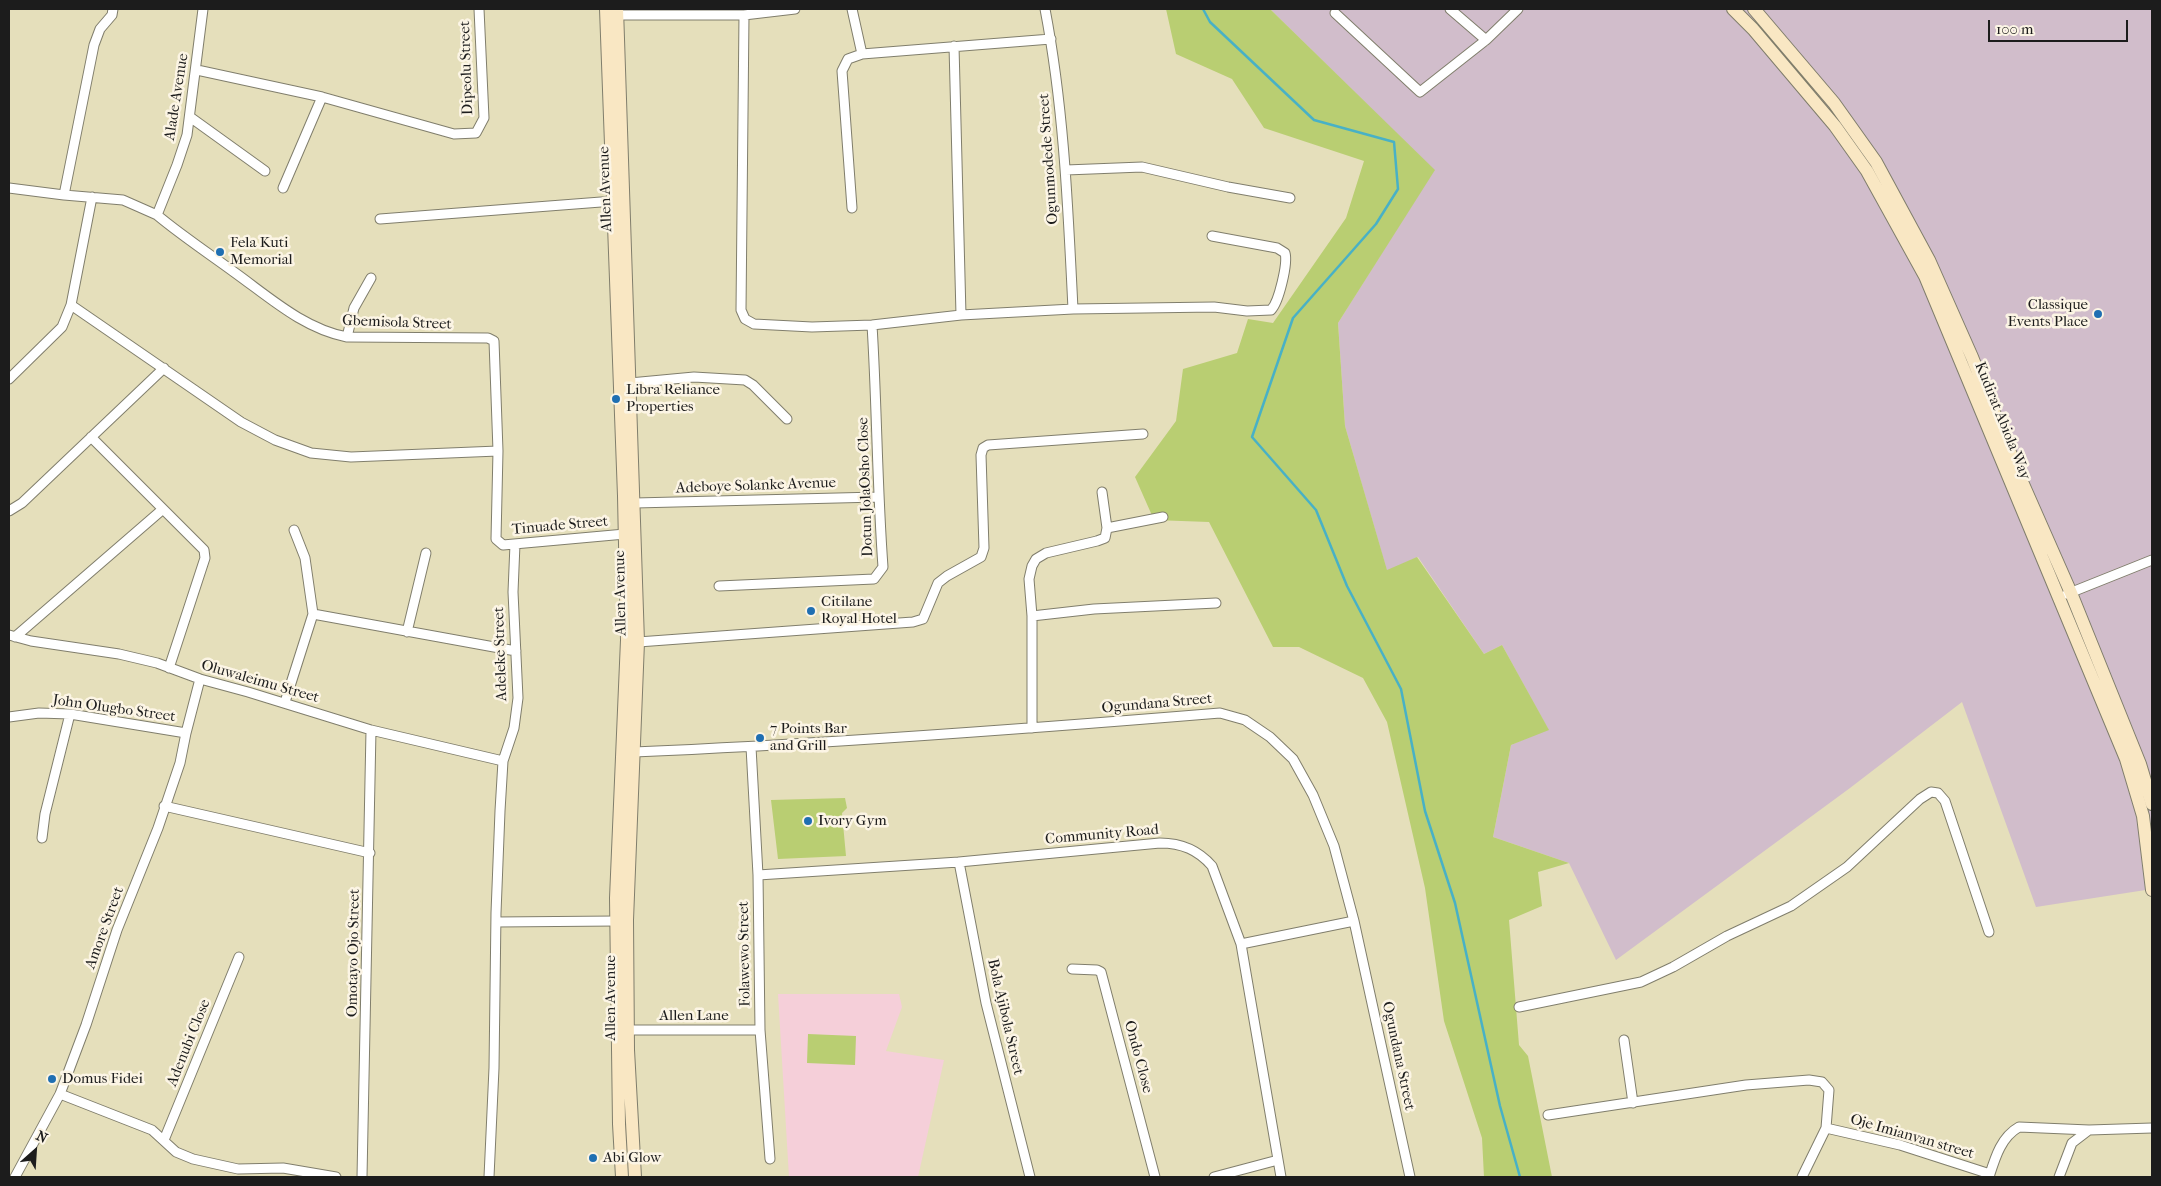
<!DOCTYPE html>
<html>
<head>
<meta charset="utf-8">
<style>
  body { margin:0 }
  #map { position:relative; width:2161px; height:1186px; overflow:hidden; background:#e5dfbb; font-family:"IM FELL French Canon",serif }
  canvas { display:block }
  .frame { position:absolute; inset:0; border:10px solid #1c1c1c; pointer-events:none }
  .north { position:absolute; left:10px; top:1126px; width:50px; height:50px; -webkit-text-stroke:4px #fcf5e5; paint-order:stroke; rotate:26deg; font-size:14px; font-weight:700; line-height:20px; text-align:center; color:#1c1c1c }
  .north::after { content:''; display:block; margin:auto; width:18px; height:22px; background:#1c1c1c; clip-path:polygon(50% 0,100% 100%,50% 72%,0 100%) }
  .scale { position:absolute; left:1988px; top:20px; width:140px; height:22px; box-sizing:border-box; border:2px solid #1c1c1c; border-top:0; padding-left:6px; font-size:15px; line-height:18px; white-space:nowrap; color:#1c1c1c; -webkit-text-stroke:4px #fcf5e5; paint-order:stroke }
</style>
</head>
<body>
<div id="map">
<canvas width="2161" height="1186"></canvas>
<div class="frame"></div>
<div class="north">N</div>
<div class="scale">100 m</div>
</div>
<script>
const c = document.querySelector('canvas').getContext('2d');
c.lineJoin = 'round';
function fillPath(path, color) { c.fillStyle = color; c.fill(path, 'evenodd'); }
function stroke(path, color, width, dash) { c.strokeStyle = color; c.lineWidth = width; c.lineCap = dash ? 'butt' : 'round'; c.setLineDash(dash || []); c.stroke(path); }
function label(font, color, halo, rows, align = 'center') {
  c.font = font + ' "IM FELL French Canon",serif'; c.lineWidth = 5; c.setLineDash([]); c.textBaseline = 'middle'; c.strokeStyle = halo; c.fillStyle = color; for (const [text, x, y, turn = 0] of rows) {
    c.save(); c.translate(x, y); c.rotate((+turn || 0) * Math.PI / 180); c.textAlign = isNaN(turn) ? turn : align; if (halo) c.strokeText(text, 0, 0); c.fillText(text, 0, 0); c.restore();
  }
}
const built = new Path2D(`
  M778,994H899L902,1007L886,1051L944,1060L918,1177H789Z`);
const industrial = new Path2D(`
  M1270,9H2152V889L2036,907L1962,702L1850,788L1616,960L1569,863L1493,837L1511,745L1548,729L1502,645L1484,654L1418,557L1387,571L1345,426L1338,323L1434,170Z`);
const green = new Path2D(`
  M1166,9H1270L1435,170L1338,323L1345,426L1387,570L1417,557L1484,654L1502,645L1549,730L1511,745L1493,837L1569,863L1538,872L1542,906L1509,920L1519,1045L1528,1056L1552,1177H1484L1482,1138L1444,1021L1425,888L1387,722L1363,678L1299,647H1273L1209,522L1154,520L1135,477L1176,421L1183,369L1237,353L1248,319L1273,323L1346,218L1364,161L1264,128L1232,79L1176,54Z
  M845,798L847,808L842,813L846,856L778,859L771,800Z
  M808,1034L856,1036L855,1065L807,1063Z`);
const stream = new Path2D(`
  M1203,9L1210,22L1314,120L1394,142L1398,189L1376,224L1293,318L1252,437L1316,510L1347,586L1401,689L1425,811L1455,903L1500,1106L1520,1177`);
const minor = new Path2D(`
  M852,9L862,54L1051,39
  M1045,9C1064,108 1068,208 1073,309
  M1450,9L1486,40L1518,9
  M1335,13L1420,92L1486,40
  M617,15H744L795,9
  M744,15L741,310L745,319L754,324L812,327L872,325L961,315L1073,309L1214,307L1247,311L1271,310C1279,302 1288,263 1285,253L1277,248L1212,236
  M954,46L961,315
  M197,70L322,97L454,134L476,133L484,118L479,9
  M190,117L265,171
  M1066,170L1142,167L1228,187L1290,198
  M9,188L64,195L123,200L157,215C181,235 208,253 234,272C269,297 304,329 347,337L488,338L494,341L498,451L496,539L503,545L625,534
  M283,188L322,97
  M64,195L94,45L100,29L112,15L113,9
  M852,208L842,71L848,59L862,54
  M157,215L177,165L187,135L203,9
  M380,219L614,201
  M71,305L241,422L275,440L311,453L351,457L498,451
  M347,337L354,308L371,278
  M9,379L62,327L71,305L92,197
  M630,383L694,377L745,380L753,385L787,419
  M91,437L204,550L205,558L169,668
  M1102,492L1107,528
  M635,503L878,497
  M9,511L22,503L164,368
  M719,586L874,579L883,567C877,486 877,405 872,325
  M2067,594L2152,560
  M313,614L516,651
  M1032,616L1094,609L1216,603
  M407,632L426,553
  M9,635L31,641L119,654L157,663L200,679L248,692L371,730L503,761
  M15,637L163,509
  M638,642L913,622L923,619L938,583L947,576L981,557L984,548L981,455L983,448L988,445L1143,434
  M285,702L313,614L305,558L294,530
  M9,717L39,713L70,714L186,733
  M1032,728V616L1029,579L1032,566L1036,559L1046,553L1097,541L1105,538L1107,528L1163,517
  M751,747L758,875L760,1030L770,1159
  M634,752C829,744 1025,729 1220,713L1245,720L1270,737L1293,759L1313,795L1334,846L1354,921L1410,1177
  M164,806L370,853
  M42,838L45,814L70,714
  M959,862L986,1003L1030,1177
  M758,875L959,862L1160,843C1182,843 1198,850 1212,866L1241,944L1281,1177
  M496,922L617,921
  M1241,944L1354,921
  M1072,969L1097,970L1101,972L1155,1177
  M1519,1007L1641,982L1673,967L1727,936L1791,906L1847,867L1920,799L1931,792L1938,793L1945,801L1989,932
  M628,1030H760
  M1624,1040L1633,1103
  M60,1094L152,1130L176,1152L193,1159L238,1169L283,1168L336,1177
  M1548,1115L1746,1085L1809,1080L1822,1082L1829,1090L1826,1128L1802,1177
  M1826,1128L1900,1145L1990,1174
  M164,1140L239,957
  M15,1177L60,1094L86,1025L117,930L158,828L180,763L186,733L200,679
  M362,1177L371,730
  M489,1177L494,1068L496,913L500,811L503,761L514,728L518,698L513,592L515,544
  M1214,1177L1278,1160
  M1989,1177C1995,1158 2001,1137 2019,1127L2089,1130
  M2059,1177L2072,1143L2089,1130L2152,1128`);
const secondary = new Path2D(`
  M606,9L624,496L627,640L616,898L619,1124L622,1177
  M617,9L638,642L627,920L628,1050L635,1177
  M1733,9L1753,29L1835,126L1867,171L1925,276L2126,759L2143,816L2152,890
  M1754,9L1834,103L1876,162L1929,260L1972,357L2019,475L2071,593L2140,764L2152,804`);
const markers = [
  [220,252,5,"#1f6fb2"],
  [2098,314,5,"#1f6fb2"],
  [616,399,5,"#1f6fb2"],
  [811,611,5,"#1f6fb2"],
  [760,738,5,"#1f6fb2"],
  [808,821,5,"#1f6fb2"],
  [52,1079,5,"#1f6fb2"],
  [593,1158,5,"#1f6fb2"]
];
const streetNames = [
  ["Dipeolu Street",467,68,-92],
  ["Alade Avenue",177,97,-81],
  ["Ogunmodede Street",1049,159,-94],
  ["Allen Avenue",606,189,-92],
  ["Gbemisola Street",397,323,2],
  ["Kudirat Abiola Way",2002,421,68],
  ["Adeboye Solanke Avenue",756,486,-2],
  ["Dotun JolaOsho Close",866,487,-92],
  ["Tinuade Street",560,526,-5],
  ["Allen Avenue",621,593,-91],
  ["Adeleke Street",501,654,-92],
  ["Oluwaleimu Street",260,682,16],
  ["Ogundana Street",1157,704,-5],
  ["John Olugbo Street",114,709,8],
  ["Community Road",1102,835,-5],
  ["Amore Street",105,928,-70],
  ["Omotayo Ojo Street",354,953,-89],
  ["Folawewo Street",745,954,-91],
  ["Allen Avenue",611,998,-90],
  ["Allen Lane",694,1016],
  ["Bola Ajibola Street",1005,1017,77],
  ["Adenubi Close",189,1043,-68],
  ["Ogundana Street",1398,1056,78],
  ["Ondo Close",1138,1057,75],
  ["Oje Imianvan street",1912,1137,16]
];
const poiNames = [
  ["Fela Kuti",230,243],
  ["Memorial",230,260],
  ["Classique",2088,305,"right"],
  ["Events Place",2088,322,"right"],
  ["Libra Reliance",626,390],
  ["Properties",626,407],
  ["Citilane",821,602],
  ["Royal Hotel",821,619],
  ["7 Points Bar",770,729],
  ["and Grill",770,746],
  ["Ivory Gym",818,821],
  ["Domus Fidei",62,1079],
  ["Abi Glow",603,1158]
];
fillPath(built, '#f5cfd9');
fillPath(industrial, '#d1bdcb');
fillPath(green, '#b9ce72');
stroke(stream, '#48b1c6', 2.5);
stroke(minor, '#807e6c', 11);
stroke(secondary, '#807e6c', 14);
stroke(minor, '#fff', 9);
stroke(secondary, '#f9e7c3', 12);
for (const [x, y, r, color] of markers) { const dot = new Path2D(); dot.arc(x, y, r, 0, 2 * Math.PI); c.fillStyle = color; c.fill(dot); stroke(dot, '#fcf5e5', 2); }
label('15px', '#1c1c1c', '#fcf5e5', streetNames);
label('15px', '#1c1c1c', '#fcf5e5', poiNames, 'left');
</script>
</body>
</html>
